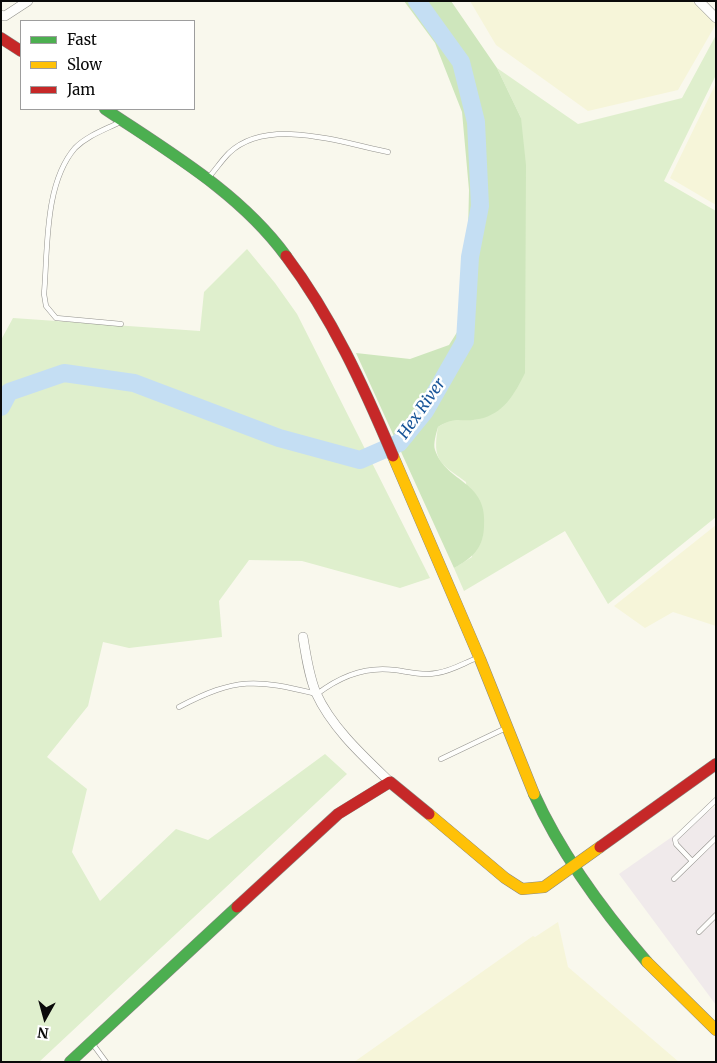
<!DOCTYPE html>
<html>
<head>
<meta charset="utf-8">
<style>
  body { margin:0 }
  #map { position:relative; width:717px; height:1063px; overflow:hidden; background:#f9f8ed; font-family:Merriweather,serif }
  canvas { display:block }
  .frame { position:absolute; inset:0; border:2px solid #0a0a0a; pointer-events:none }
  .legend { position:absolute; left:20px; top:20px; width:175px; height:90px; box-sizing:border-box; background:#fff; border:1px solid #9d9d9d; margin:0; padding:6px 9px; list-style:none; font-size:15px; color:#0a0a0a }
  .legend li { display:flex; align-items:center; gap:10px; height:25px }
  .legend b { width:25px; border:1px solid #9d9d9d }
  .north { position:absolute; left:20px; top:993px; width:50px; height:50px; -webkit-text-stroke:4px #fff; paint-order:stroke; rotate:187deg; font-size:14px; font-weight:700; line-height:20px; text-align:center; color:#0a0a0a }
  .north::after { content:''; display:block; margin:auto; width:18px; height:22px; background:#0a0a0a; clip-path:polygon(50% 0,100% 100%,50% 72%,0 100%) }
</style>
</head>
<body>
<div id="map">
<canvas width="717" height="1063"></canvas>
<div class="frame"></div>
<ul class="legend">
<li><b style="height:6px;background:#4caf50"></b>Fast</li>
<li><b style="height:6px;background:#ffc107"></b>Slow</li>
<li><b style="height:6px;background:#c62828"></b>Jam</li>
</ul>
<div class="north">N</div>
</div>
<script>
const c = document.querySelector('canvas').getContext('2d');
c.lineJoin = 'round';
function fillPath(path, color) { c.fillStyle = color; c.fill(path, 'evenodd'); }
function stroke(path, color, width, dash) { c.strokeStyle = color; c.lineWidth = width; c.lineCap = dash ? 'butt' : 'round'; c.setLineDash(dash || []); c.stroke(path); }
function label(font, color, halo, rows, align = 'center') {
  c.font = font + ' Merriweather,serif'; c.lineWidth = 5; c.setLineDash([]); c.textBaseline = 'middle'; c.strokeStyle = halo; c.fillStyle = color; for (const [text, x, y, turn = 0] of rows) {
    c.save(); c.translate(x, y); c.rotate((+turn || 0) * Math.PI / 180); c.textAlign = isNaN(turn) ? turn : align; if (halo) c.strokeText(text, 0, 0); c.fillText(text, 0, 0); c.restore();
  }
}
const industrial = new Path2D(`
  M716,806V1005L619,874Z`);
const farmland = new Path2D(`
  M470,1H692L716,24L678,90L588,111L496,45Z
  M716,83V205L670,178Z
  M716,525V626L673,612L645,628L614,606Z
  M558,922L568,967L679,1062H354L533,936L535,937Z`);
const green = new Path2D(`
  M716,35V75L664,181L716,211V517L608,604L565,531L464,591L454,568L472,557L466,482C440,463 432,461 438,427L450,420L479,419L521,118L497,68L578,124L682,98Z
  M247,249L275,283L297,314L430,578L400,588L302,561L249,560L219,601L222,637L129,648L103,642L88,706L47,757L87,789L72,852L100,901L176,829L208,840L325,754L347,774L39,1062H1V340L13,318L200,331L204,292Z`);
const forest = new Path2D(`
  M404,1H451L497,68L521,118L526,165L525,373C515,393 504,414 479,419C461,423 456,415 438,427C436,434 433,444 435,450C447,484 488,480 484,527C483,549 472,558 454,568L356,353L410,359L449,345L466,318L469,190L462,112L435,43Z`);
const river = new Path2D(`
  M1,407L9,392L64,373L134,383L279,438L360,460L399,443L425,411L465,341L470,257L480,206L476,122L461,62L417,1`);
const lane = new Path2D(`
  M118,123C104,130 87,136 75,148C44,184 48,249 44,294L46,306L56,318L121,324
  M209,177C216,169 222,160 229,153C268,116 342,143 388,152
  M179,707C237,677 255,679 317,694C339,677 366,666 395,670C409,672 423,676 437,673C451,671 464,663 477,658
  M441,759L506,728
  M692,861L676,844L675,839L716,800
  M674,879L716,838
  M699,932L716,915
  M92,1043L106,1062`);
const street = new Path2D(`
  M699,1L716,18
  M1,15L5,16L28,1
  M303,637C306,656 309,676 316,693C332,728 363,756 390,782`);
const fast = new Path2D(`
  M105,109C169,152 240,193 286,256
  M534,794C562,856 603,911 647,962
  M70,1062L237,907`);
const slow = new Path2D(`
  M393,456L480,659L534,794
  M429,814L505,878L522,889L544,887L600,847
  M647,962L716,1030`);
const jam = new Path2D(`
  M1,38L21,51
  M286,256C332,317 363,385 393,456
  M600,847L716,764
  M237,907L338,814L390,782L429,814`);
const waterNames = [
  ["Hex River",422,409,-55]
];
fillPath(industrial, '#f0eaeb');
fillPath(farmland, '#f6f5d9');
fillPath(green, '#dfefcd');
fillPath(forest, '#cee6bc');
stroke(river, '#c4def3', 18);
stroke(lane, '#92918c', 5.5);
stroke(street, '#92918c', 10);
stroke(fast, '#888883', 12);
stroke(slow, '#888883', 12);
stroke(jam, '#888883', 12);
stroke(lane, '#fefefc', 4.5);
stroke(street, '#fefefc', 9);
stroke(fast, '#4caf50', 11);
stroke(slow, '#ffc107', 11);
stroke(jam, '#c62828', 11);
label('italic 16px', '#175498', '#fff', waterNames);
</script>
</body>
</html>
